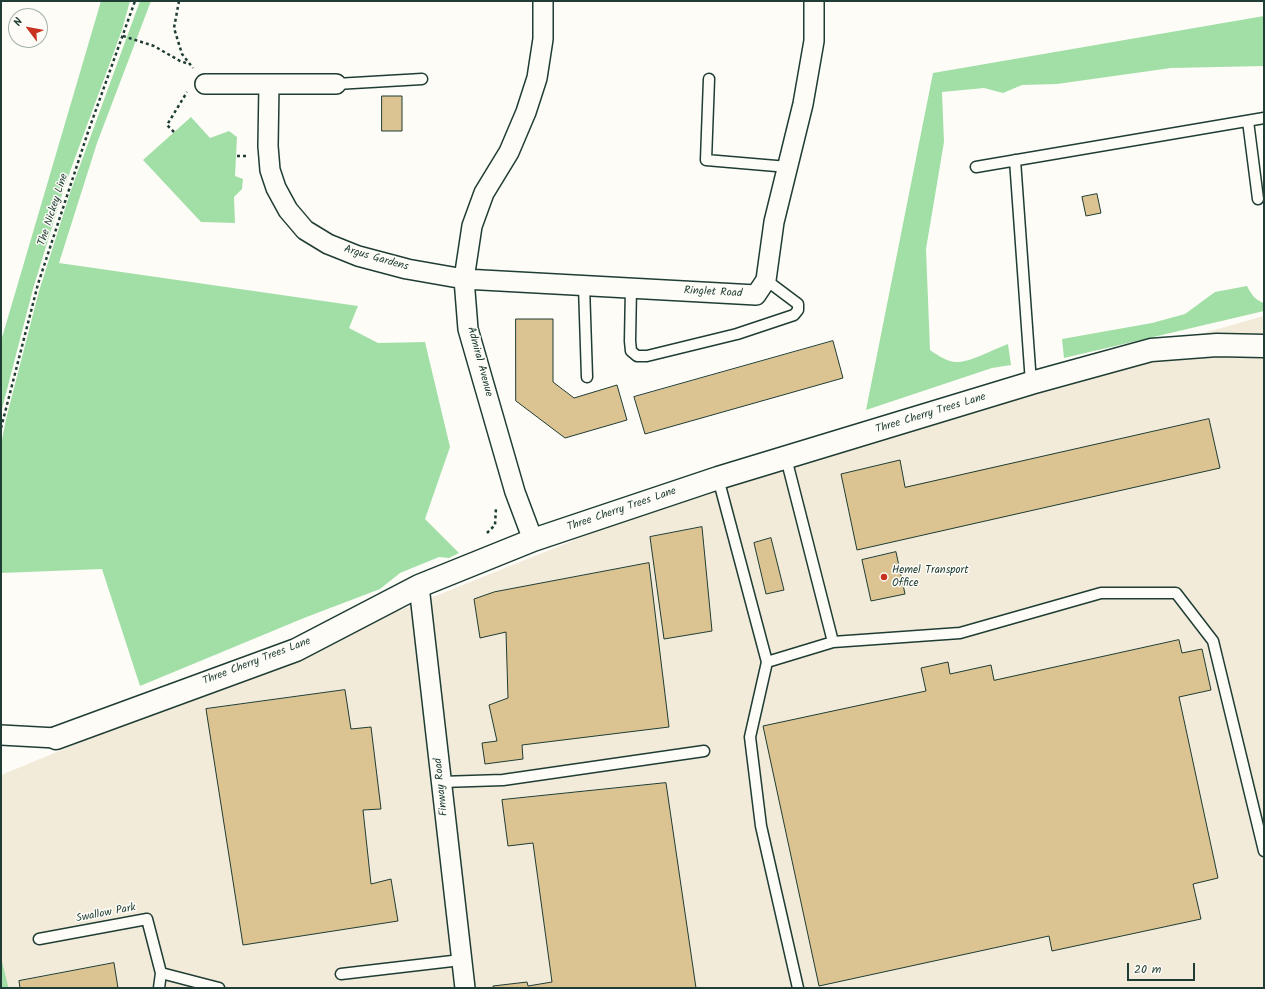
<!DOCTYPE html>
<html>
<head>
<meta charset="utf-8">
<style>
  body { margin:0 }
  #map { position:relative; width:1265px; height:989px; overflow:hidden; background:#fdfcf7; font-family:Kalam,sans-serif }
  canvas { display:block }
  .frame { position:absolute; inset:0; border:2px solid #1f3d34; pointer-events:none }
  .north { position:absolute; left:8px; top:8px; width:40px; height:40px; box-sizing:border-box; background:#fdfcf7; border:1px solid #a4b0a9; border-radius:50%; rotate:302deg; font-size:11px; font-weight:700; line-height:16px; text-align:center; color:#1f3d34 }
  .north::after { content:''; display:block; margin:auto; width:14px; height:18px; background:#c8321e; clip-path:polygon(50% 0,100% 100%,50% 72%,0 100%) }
  .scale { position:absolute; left:1127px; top:963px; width:68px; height:18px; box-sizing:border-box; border:2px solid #1f3d34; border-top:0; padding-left:5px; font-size:12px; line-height:14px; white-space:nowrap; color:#1f3d34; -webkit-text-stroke:3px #fdfcf7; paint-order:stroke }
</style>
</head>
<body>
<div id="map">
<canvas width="1265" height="989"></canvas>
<div class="frame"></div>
<div class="north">N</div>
<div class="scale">20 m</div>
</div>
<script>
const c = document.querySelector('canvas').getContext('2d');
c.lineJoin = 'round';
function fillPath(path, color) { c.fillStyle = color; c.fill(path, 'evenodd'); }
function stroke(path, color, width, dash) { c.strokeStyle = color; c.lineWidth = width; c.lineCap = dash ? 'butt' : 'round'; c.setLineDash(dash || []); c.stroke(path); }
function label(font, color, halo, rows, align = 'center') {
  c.font = font + ' Kalam,sans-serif'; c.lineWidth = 3; c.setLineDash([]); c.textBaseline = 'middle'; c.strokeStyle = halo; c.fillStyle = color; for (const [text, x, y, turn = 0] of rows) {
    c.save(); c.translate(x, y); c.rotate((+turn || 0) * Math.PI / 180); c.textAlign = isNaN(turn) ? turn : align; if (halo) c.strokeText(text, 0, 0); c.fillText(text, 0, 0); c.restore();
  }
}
const built = new Path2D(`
  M1264,316V988H1V775L408,607L826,439Z`);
const green = new Path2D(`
  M101,1H130L122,30L64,188L33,289L1,413V341Z
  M140,1H151L97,143L59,263L358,306L349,328L378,343L425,342L450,447L425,519L459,553L449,558L439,557L400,573L380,589L304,618L140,686L102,569L1,573V445L6,419L39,291L71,190Z
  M1264,16V66L1171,68L1057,84L1022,85L1003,93L984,88L942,92L944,142L926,249L930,350C937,355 946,361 955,362C970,363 994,349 1008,344L1011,365L992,368L866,410L933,73Z
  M191,117L210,138L229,131L237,137L235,176L243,179L242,189L234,197L235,223L201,222L143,160Z
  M1247,286C1251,294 1255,300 1264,303V311L1064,358L1062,339L1152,323L1185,314L1215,292Z
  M1,957L8,986L9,988H1Z`);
const building = new Path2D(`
  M382,96H402V131H382Z
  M1097,194L1101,213L1086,216L1082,197Z
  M516,319H553V382L574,398L617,385L627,420L565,438L516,401Z
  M833,341L843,378L645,434L634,397Z
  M1209,419L1220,468L857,550L841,474L900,460L905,487Z
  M702,527L712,631L664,639L650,537Z
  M771,538L784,590L766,594L754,543Z
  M896,552L905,594L871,601L862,560Z
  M649,563L669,727L522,745L523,759L485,764L482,743L497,741L489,705L508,698L506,632L480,638L474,599L494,592Z
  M1179,640L1182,653L1202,649L1211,690L1179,697L1218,878L1193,884L1201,919L1052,951L1049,936L819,986L763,726L926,691L921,668L948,662L950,674L991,665L994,680Z
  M345,690L351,729L371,727L381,809L363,810L371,884L391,879L398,921L243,945L206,709Z
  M666,783L696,988H493V986L527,982L528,986L552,982L533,843L508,846L502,800Z
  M114,963L118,988H20L19,981Z`);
const path = new Path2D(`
  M179,1L174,28L182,54L193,68
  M123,36L154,46L180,61L189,64
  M174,132L167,125L187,92
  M237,156H248
  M1,428L38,284L88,132L135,1
  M487,533L495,525L496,508`);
const service = new Path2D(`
  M709,79L706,160L788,167
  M336,84L422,79
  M1248,121L1258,199
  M1015,160L1031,383
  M976,167L1264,118
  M584,286L587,377
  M631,288L630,341L631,351L637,356H647L737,334L794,315L798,310V304L766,280
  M786,458L833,642
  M718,478L767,662L750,737L761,826L798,988
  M767,662L833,642L960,633L1101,593H1176L1213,641L1264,851
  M441,782L503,780L704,751
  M39,939L147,919L161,973L159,988
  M161,973L219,988
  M341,974L461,960`);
const minor = new Path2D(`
  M205,84H336
  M269,84L268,146L270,170L276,188L288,210L305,230L328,244L358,256L407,269L464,279L756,295L766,280L774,222L803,104L814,41V1
  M533,540L515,492L468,329L464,279L472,226L484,193L509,152L526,112L537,78L543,39V1
  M419,586L465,988
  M1,735L56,738`);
const tertiary = new Path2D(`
  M56,738L296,650L419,586L533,540L718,478L1031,383L1151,350L1217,345L1264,346`);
const markers = [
  [884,577,4,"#c8321e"]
];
const streetNames = [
  ["The Nickey Line",54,210,-72],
  ["Argus Gardens",376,259,16],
  ["Ringlet Road",713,293,3],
  ["Admiral Avenue",479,362,75],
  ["Three Cherry Trees Lane",931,414,-17],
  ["Three Cherry Trees Lane",622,510,-19],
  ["Three Cherry Trees Lane",257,662,-21],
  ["Finway Road",442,787,-96],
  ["Swallow Park",106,914,-11]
];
const poiNames = [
  ["Hemel Transport",892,571],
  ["Office",892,584]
];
fillPath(built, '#f3ebd9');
fillPath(green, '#a2dfa7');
fillPath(building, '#dcc392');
stroke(building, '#1f3d34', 1);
stroke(service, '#1f3d34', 13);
stroke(minor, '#1f3d34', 22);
stroke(tertiary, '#1f3d34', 25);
stroke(path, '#1f3d34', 2.5, [3, 3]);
stroke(service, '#fdfcf7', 10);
stroke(minor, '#fdfcf7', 19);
stroke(tertiary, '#fdfcf7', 22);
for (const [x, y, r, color] of markers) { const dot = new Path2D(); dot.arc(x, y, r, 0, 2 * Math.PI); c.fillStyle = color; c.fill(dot); stroke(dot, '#fdfcf7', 1.5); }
label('11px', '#1f3d34', '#fdfcf7', streetNames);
label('11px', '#1f3d34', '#fdfcf7', poiNames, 'left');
</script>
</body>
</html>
